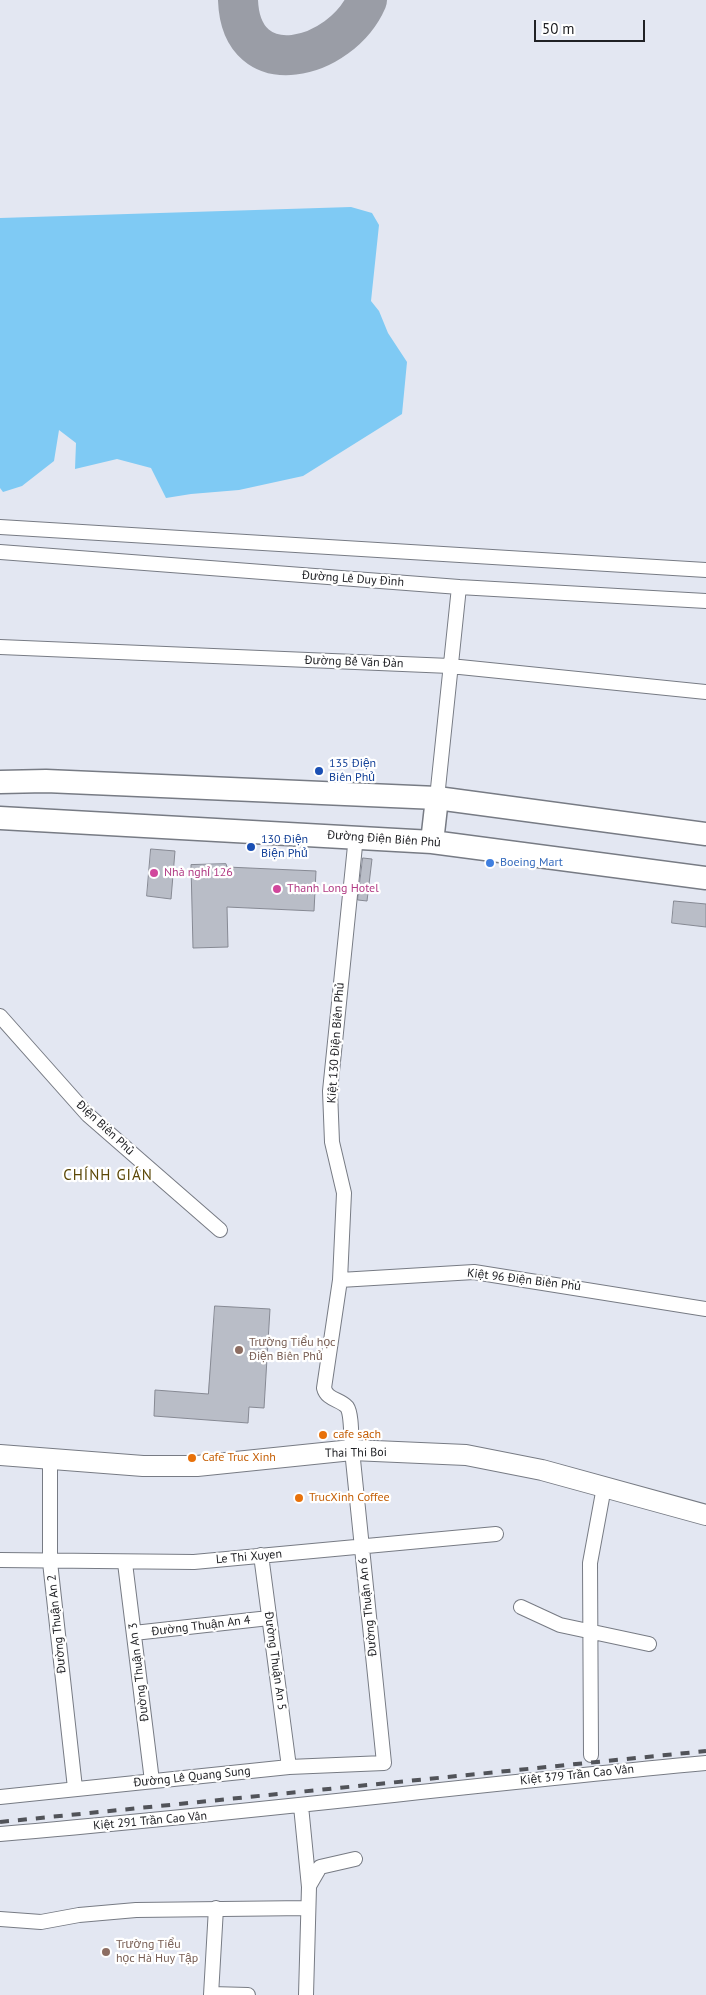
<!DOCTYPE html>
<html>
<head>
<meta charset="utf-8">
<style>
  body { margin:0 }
  #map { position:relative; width:706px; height:1995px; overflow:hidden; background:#e3e7f2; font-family:"PT Sans",sans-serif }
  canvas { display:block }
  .scale { position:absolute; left:534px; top:20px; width:111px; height:22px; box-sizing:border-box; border:2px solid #202125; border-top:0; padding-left:6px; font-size:15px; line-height:18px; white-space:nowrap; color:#202125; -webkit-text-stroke:4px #fff; paint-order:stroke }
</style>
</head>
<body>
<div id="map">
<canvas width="706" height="1995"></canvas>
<div class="scale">50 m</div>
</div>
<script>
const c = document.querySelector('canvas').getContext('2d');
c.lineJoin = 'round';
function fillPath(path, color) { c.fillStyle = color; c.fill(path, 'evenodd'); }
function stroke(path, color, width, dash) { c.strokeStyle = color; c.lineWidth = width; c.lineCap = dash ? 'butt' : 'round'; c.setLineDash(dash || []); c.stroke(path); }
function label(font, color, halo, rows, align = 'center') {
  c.font = font + ' "PT Sans",sans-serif'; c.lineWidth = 4.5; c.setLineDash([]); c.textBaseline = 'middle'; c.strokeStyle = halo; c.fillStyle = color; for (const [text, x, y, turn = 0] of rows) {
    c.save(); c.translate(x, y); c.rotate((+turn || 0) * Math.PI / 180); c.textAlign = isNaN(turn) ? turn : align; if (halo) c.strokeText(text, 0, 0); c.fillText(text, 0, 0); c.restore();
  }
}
const water = new Path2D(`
  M351,207L372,213L379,225L371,301L379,311L388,333L407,362L402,414L303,476L239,490L191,494L166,498L151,468L117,459L75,469L76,443L59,430L54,461L22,486L3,492L0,488V218Z`);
const taxiway = new Path2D(`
  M238,0C241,86 341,60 367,0`);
const building = new Path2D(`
  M151,849L175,851L171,899L147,896Z
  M363,858L372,859L367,901L358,900Z
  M226,864L227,867L316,871L314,911L227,907L228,947L193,948L191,865Z
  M674,901L706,904V927L672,923Z
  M215,1306L270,1309L264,1408L249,1407L248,1423L154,1416L155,1390L208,1394Z`);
const street = new Path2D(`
  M0,527L706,570
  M0,552L459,587L706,601
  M0,647L450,666L706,692
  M437,798L459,587
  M0,1016L88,1115L220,1230
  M340,1280L474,1272L706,1309
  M50,1458V1562L75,1788
  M261,1555L289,1767
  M0,1560L194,1562L496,1534
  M125,1563L152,1781
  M521,1607L560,1625L649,1644
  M134,1633L269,1618
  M591,1755L590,1563L604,1487
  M0,1797L289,1767L384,1763L352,1450C351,1441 352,1414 347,1407C340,1399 327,1400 324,1388L340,1280L344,1193L332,1142L330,1091L356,836
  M301,1806L309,1887L306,1995
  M0,1834C236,1814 470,1785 706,1763
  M309,1886L320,1867L355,1859
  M0,1919L41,1922L79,1915L136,1910L308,1908
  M211,1994L248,1995
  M211,1995L216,1908`);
const secondary = new Path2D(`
  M0,1455L143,1466H197L352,1450L466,1455L542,1470L706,1515`);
const primary = new Path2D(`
  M0,782L46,781L437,798L706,834
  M0,818L432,842L706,878
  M432,842L437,798`);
const rail = new Path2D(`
  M0,1822L706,1751`);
const markers = [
  [319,771,5,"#1a4fb4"],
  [251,847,5,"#1a4fb4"],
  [490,863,5,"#3f7fe0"],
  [154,873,5,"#d1479c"],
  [277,889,5,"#d1479c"],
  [239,1350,5,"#8d6e63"],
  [323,1435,5,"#e8710a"],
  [192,1458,5,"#e8710a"],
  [299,1498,5,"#e8710a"],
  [106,1952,5,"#8d6e63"]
];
const streetNames = [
  ["Đường Lê Duy Đình",353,579,4],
  ["Đường Bế Văn Đàn",354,662,2],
  ["Đường Điện Biên Phủ",384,839,4],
  ["Kiệt 130 Điện Biên Phủ",336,1043,-86],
  ["Điện Biên Phủ",105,1128,43],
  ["Kiệt 96 Điện Biên Phủ",524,1280,7],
  ["Thai Thi Boi",356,1453,-1],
  ["Le Thi Xuyen",249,1557,-5],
  ["Đường Thuận An 6",368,1607,-96],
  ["Đường Thuận An 2",57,1624,-96],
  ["Đường Thuận An 4",201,1626,-7],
  ["Đường Thuận An 5",275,1661,82],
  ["Đường Thuận An 3",139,1672,-97],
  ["Kiệt 379 Trần Cao Vân",577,1775,-6],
  ["Đường Lê Quang Sung",192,1777,-6],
  ["Kiệt 291 Trần Cao Vân",150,1821,-5]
];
const transitNames = [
  ["135 Điện",329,764],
  ["Biên Phủ",329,778],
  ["130 Điện",261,840],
  ["Biện Phủ",261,854]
];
const shopNames = [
  ["Boeing Mart",500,863]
];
const hotelNames = [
  ["Nhà nghỉ 126",164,873],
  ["Thanh Long Hotel",287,889]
];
const educationNames = [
  ["Trường Tiểu học",249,1343],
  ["Điện Biên Phủ",249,1357],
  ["Trường Tiểu",116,1945],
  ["học Hà Huy Tập",116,1959]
];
const foodNames = [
  ["cafe sạch",333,1435],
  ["Cafe Truc Xinh",202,1458],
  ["TrucXinh Coffee",309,1498]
];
const quarterNames = [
  ["CHÍNH GIÁN",108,1176]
];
fillPath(water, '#7fcaf4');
stroke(taxiway, '#9a9da6', 40);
fillPath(building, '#b9bdc7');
stroke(building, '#868993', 1);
stroke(street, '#777b84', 16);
stroke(secondary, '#777b84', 22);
stroke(primary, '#777b84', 25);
stroke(street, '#fff', 14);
stroke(secondary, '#fff', 20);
stroke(primary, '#fff', 22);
stroke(rail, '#515359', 4, [9, 9]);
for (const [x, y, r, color] of markers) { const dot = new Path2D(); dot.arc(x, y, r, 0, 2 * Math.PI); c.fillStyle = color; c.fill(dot); stroke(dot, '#fff', 2); }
label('12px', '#202125', '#fff', streetNames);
label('12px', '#164399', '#fff', transitNames, 'left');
label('12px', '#366cbe', '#fff', shopNames, 'left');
label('12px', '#b23c85', '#fff', hotelNames, 'left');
label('12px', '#785e54', '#fff', educationNames, 'left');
label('12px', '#c56008', '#fff', foodNames, 'left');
c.letterSpacing = '1px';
label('15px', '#5b4706', '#fff', quarterNames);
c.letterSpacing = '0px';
</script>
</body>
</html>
